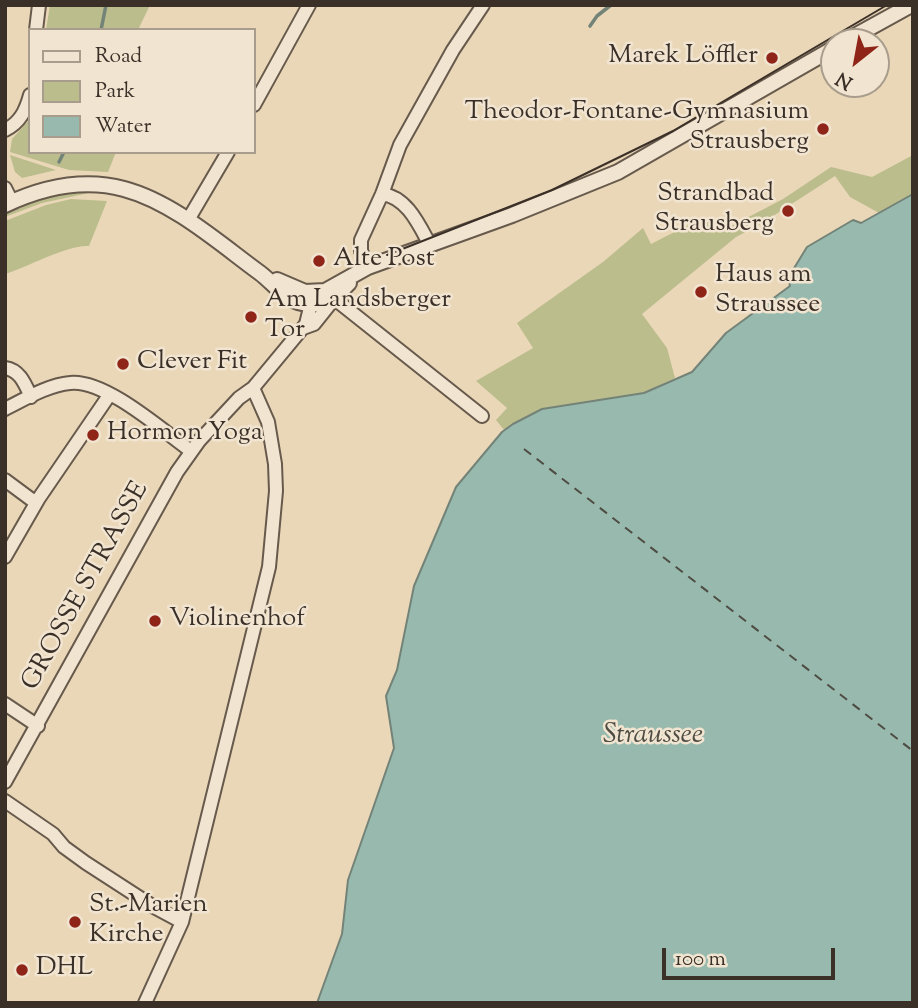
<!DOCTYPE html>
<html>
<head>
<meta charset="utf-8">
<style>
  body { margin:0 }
  #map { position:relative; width:918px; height:1008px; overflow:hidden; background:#ead7b8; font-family:"Sorts Mill Goudy",serif }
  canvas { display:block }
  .frame { position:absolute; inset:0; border:7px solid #3b3028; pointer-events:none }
  .legend { position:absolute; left:28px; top:28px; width:228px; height:126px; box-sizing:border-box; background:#f1e5d1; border:2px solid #a89d8d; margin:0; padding:9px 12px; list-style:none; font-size:21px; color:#3b3028 }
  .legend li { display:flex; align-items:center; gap:14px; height:35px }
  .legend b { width:35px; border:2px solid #a89d8d }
  .north { position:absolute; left:820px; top:28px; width:70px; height:70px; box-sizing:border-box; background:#f1e5d1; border:2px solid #a89d8d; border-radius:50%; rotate:211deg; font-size:19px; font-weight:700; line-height:28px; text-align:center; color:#3b3028 }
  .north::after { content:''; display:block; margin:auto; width:24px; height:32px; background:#8f2418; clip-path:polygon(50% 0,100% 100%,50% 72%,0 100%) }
  .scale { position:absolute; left:662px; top:948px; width:173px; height:32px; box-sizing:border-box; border:4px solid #3b3028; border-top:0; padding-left:9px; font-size:21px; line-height:24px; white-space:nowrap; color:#3b3028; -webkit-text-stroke:5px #f1e5d1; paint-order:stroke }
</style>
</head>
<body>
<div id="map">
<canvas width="918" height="1008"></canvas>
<div class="frame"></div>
<ul class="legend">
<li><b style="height:9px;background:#f1e5d1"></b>Road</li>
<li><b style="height:19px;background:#bbbd8c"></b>Park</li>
<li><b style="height:19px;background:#98baae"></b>Water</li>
</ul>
<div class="north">N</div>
<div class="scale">100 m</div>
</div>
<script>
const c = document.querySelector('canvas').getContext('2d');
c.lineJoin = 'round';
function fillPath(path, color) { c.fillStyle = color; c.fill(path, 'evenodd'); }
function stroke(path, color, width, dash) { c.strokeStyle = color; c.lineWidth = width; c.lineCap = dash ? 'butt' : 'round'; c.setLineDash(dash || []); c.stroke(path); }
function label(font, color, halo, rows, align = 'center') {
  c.font = font + ' "Sorts Mill Goudy",serif'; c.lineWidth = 5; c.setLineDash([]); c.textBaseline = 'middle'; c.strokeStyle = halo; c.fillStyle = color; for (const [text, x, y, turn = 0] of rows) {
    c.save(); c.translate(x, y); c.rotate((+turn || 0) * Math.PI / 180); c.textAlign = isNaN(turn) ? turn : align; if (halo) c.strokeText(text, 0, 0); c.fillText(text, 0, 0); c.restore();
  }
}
const green = new Path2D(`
  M50,5H150L138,30H46Z
  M30,119V152H116L108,172L69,170L10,152L12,139Z
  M10,155L56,170L22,178L15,172Z
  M913,155V194L879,213L850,197L835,176L759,225L736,237L642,314L667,348L675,378L644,393L542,409L504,430L496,420L507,408L476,381L533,348L517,323L603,262L643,228L651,244L700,219L702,222L709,218L718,233L783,199L831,167L872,177Z
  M73,192L89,193L42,203L5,217V214L40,200Z
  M71,199L107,201L89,246C69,244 27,267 5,274V221L46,205Z`);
const water = new Path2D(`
  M913,194V1003H317L342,934L348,880L394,748L386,696L397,670L414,586L456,487L502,432L513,424L542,409L644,393L692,372L726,333L790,286L788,278L807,247L853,220L861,223Z`);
const stream = new Path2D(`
  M590,26L597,16L611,5
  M101,30L106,5
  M59,162L64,152`);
const ferry = new Path2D(`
  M524,449L913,751`);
const minor = new Path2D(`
  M36,30L39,5
  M254,105L309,5
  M5,130C20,123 26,110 30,95
  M5,188L12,202
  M382,194C407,197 419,225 430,245
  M188,220L228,152
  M368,267L361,251V240L382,194L400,145L453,50L483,5
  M326,292L482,416
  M303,328L314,324L334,299
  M5,368C20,370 25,384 31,397
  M5,409C25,399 48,385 70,383C105,379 163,431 191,451
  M5,480L36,503
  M5,557L39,498L110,394
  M5,704L38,726
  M5,782L177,472L199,441L239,398L253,388L306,324L311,304
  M5,801L53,834L64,847L86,863L154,907L182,922
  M145,1003L182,922L269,567L276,491L275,464L268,422L253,388`);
const tertiary = new Path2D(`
  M844,42L911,5
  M5,205C43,187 83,178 124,189C173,202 219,243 260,273C272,282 283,297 298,302C322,309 334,299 349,283
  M277,280L305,292L325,291
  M311,304L325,291L368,267L512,215L618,172L834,48`);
const tram = new Path2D(`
  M387,255L552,190L673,131L887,5`);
const markers = [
  [772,58,7,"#8f2418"],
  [823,129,7,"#8f2418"],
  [788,211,7,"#8f2418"],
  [319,261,7,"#8f2418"],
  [701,292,7,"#8f2418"],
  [251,317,7,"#8f2418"],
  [123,364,7,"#8f2418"],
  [93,435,7,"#8f2418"],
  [155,621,7,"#8f2418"],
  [75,922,7,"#8f2418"],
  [22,970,7,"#8f2418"]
];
const poiNames = [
  ["Marek Löffler",758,58,"right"],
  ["Theodor-Fontane-Gymnasium",809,114,"right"],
  ["Strausberg",809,144,"right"],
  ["Strandbad",774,196,"right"],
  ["Strausberg",774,226,"right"],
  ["Alte Post",333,261],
  ["Haus am",715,277],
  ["Straussee",715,307],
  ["Am Landsberger",265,302],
  ["Tor",265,332],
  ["Clever Fit",137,364],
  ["Hormon Yoga",107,435],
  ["Violinenhof",169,621],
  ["St.-Marien",89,907],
  ["Kirche",89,937],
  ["DHL",36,970]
];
const streetNames = [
  ["GROSSE STRASSE",87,587,-61]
];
const waterNames = [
  ["Straussee",653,737]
];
fillPath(green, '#bbbd8c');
fillPath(water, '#98baae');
stroke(water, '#738378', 2);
stroke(stream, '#738378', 3.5);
stroke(ferry, '#4e4c43', 2, [9, 7]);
stroke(minor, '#675a4c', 16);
stroke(tertiary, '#675a4c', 18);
stroke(minor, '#f1e5d1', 12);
stroke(tertiary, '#f1e5d1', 14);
stroke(tram, '#3b3028', 2);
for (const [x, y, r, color] of markers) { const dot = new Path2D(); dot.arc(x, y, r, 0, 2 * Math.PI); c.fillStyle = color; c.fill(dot); stroke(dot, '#f1e5d1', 2.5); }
label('26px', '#3b3028', '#f1e5d1', poiNames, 'left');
label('26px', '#3b3028', '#f1e5d1', streetNames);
label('italic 28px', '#4e4c43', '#f1e5d1', waterNames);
</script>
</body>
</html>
